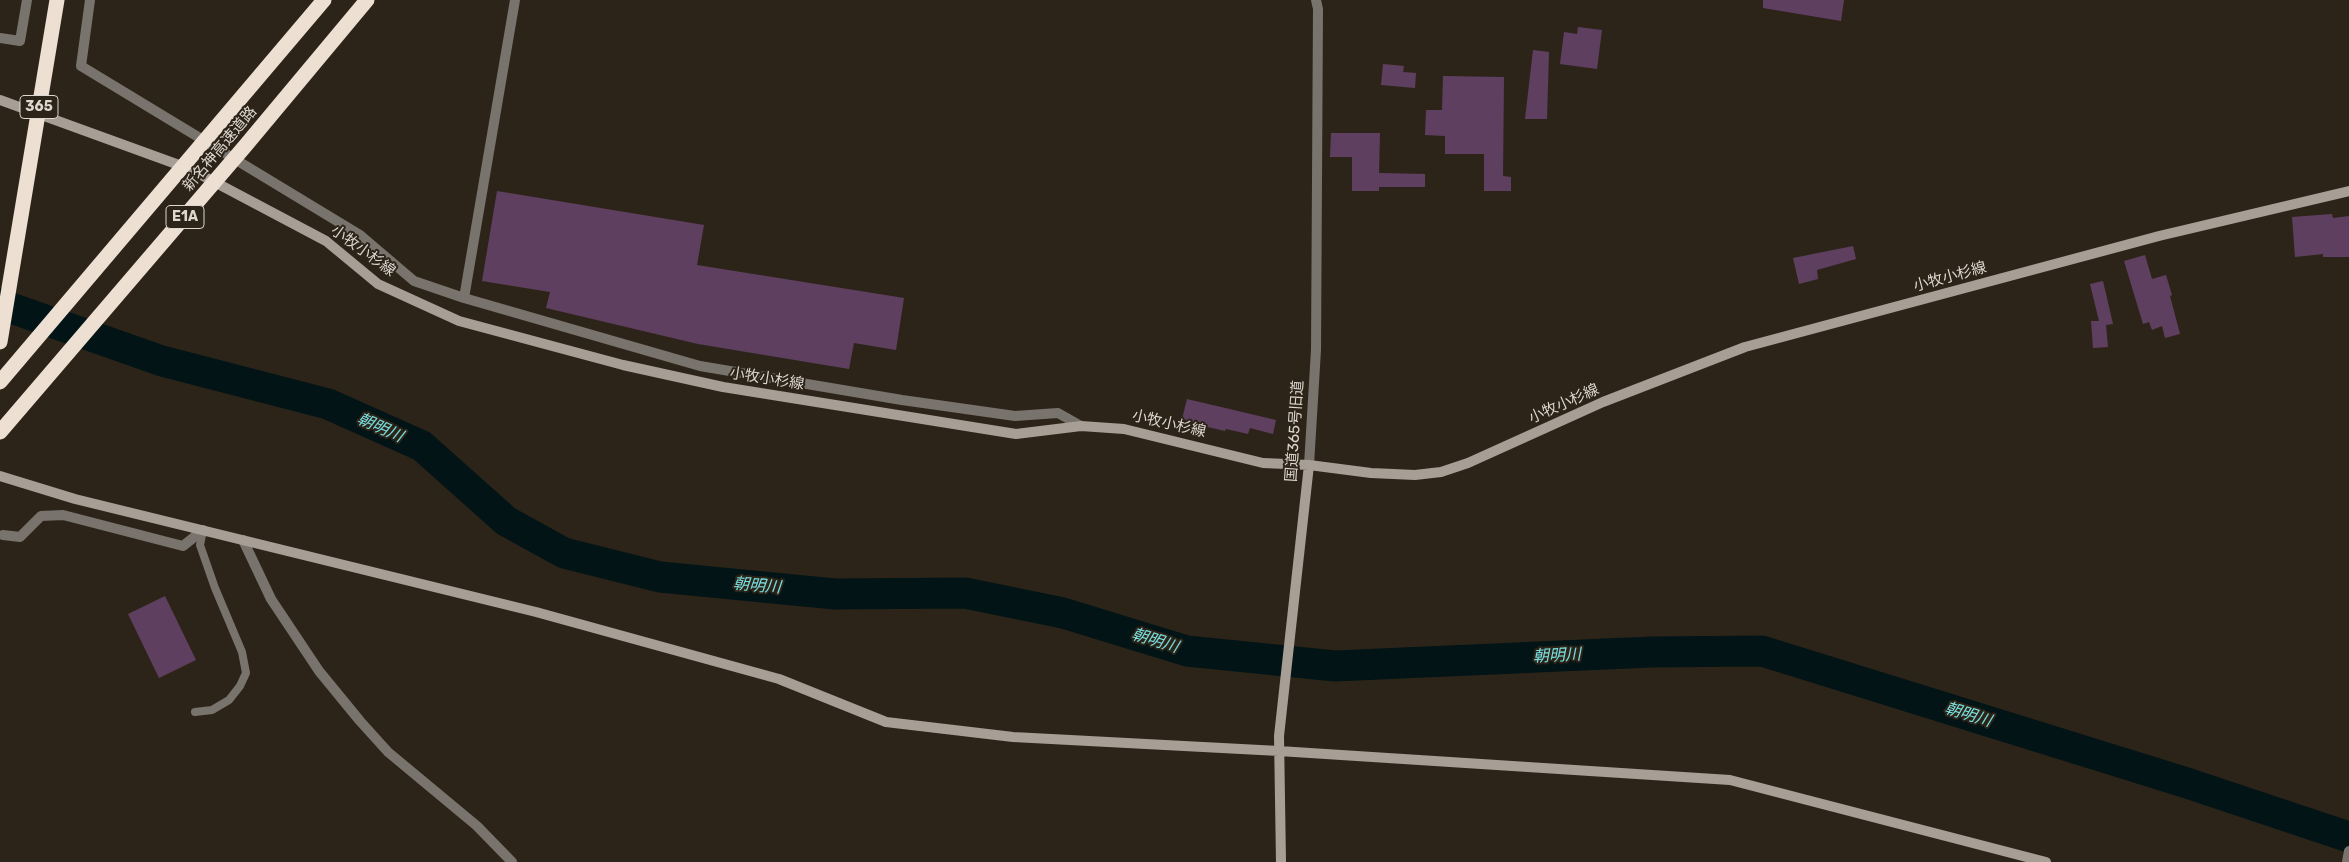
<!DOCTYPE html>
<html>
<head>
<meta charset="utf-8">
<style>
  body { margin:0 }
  canvas { display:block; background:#2d2419 }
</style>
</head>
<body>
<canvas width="2349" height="862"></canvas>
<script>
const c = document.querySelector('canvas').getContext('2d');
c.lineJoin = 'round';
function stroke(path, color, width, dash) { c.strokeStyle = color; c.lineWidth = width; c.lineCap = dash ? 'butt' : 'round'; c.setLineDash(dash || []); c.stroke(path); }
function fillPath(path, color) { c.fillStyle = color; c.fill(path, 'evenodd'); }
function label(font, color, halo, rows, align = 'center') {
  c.font = font + ' Rubik,"Noto Sans JP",sans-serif'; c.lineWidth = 4; c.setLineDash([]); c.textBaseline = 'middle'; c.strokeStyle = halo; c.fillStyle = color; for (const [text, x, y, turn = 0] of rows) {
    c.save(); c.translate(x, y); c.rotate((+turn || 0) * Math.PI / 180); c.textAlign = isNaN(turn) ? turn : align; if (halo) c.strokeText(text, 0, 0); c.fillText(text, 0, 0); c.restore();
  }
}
const river = new Path2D(`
  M0,304L162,361L328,404L422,446L506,521L564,553L660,577L835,594L965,593L1063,613L1187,651L1335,666L1651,652L1762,651L2187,783L2349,837`);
const building = new Path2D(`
  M1763,0H1844L1841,21L1763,8Z
  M1578,27L1602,30L1597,69L1560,64L1564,32L1577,34Z
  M1533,50L1549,52L1547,119H1525Z
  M1383,64L1404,66L1403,72L1416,73L1415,88L1381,85Z
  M1443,76L1504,77L1503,176L1511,177V191H1484V154H1445V136L1425,135L1426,110H1442Z
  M1331,133H1380L1379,173L1425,174V187H1379V191H1352V157H1330Z
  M497,191L704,225L697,265L904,298L896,350L854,343L849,369L698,344L546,308L550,292L482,281Z
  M2332,214L2333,218L2349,216V257H2323V254L2295,257L2292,217Z
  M1853,246L1856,259L1817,270L1818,279L1799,284L1793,258Z
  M2145,255L2152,279L2166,275L2172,295L2170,296L2180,334L2165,338L2162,326L2152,330L2149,322L2143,324L2124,261Z
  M2103,281L2113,324L2106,325L2108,347L2093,348L2091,321H2099L2090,284Z
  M1187,399L1276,420L1273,434L1250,428L1248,434L1226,429L1225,431L1186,422L1187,420L1182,419Z
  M165,596L196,660L159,678L128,614Z`);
const lane = new Path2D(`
  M195,712L212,710L229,700L240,686L246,673L242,652L215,588L200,545L203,530`);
const street = new Path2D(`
  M90,0L81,66L360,235L414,281L464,298L700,366L902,400L1015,416L1058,413L1081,426
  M0,38L20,41L27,0
  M464,298L515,0
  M1309,465L1316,350L1318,9L1316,0
  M3,535L20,537L41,516L63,515L183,546L203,530
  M243,540L271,599L319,671L360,721L388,752L477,826L512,862
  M2347,862L2349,851`);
const secondary = new Path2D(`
  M0,100L190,169L326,241L378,284L459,321L623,365L723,387L1016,434L1081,426L1124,429L1263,463L1309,465L1371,473L1415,475L1441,472L1468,463L1603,402L1745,347L2159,236L2349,191
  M0,476L75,499L536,612L779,679L886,722L1013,737L1279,751L1730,780L2046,862
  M1281,862L1279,736L1309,465`);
const highway = new Path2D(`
  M0,342L57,0
  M0,382L324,0
  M0,432L246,145L367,0`);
const shields = [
  [39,107,38],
  [185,217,38]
];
const shieldNames = [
  ["365",39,107],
  ["E1A",185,217]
];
const streetNames = [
  ["新名神高速道路",220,149,-50],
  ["小牧小杉線",363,251,36],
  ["小牧小杉線",1950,277,-15],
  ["小牧小杉線",767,379,9],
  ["小牧小杉線",1564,404,-24],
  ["小牧小杉線",1169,424,13],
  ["国道365号旧道",1295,431,-86]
];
const waterNames = [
  ["朝明川",380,428,24],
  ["朝明川",757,586,5],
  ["朝明川",1155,641,17],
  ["朝明川",1557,656,-3],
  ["朝明川",1968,715,17]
];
stroke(river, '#021415', 31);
fillPath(building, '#5f3f5f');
stroke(lane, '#78736d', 8);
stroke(street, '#78736d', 10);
stroke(secondary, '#a79e96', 10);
stroke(highway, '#eddfd2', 15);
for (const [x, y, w] of shields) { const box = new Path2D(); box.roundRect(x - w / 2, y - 11.5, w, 23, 4); c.fillStyle = '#2d2419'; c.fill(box); stroke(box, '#ddd7d0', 1); }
label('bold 14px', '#ddd7d0', null, shieldNames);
label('15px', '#ddd7d0', '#2d2419', streetNames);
label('italic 16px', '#78e1e2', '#2d2419', waterNames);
</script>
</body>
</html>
